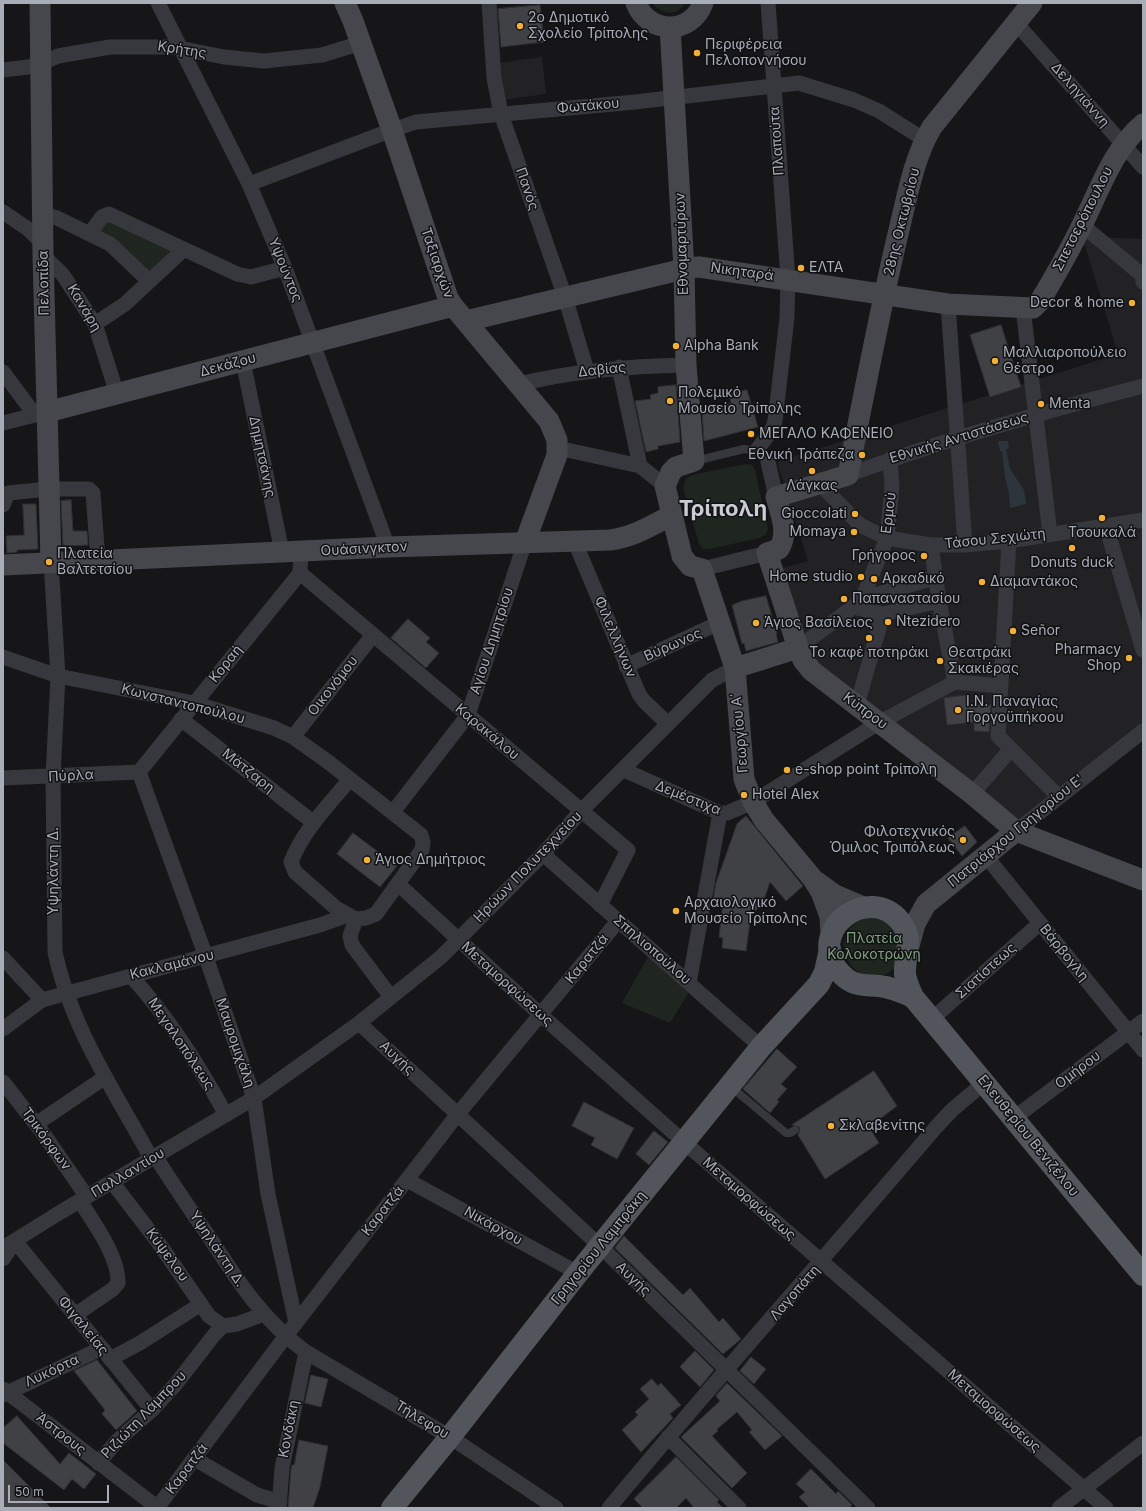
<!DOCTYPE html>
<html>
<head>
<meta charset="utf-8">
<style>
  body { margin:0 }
  #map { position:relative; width:1146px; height:1511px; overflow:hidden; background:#161618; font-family:Inter,sans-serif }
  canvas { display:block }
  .frame { position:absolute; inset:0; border:4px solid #a8adb8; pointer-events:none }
  .scale { position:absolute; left:8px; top:1485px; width:101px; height:18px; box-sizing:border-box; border:2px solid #a8adb8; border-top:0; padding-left:5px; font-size:12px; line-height:14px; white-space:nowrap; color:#a8adb8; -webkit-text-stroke:3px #111113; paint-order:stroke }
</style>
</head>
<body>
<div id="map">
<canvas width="1146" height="1511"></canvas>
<div class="frame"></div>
<div class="scale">50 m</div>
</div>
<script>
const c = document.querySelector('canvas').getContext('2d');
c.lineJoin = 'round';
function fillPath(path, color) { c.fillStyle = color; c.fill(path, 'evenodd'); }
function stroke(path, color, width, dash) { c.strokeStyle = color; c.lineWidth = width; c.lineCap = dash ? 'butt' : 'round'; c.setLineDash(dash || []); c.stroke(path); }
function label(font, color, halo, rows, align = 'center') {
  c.font = font + ' Inter,sans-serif'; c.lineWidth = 3; c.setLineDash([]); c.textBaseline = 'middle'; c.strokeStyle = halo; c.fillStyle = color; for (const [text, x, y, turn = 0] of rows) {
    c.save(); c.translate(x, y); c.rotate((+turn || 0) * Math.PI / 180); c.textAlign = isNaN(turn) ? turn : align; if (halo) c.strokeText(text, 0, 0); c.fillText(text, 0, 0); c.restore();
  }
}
const built = new Path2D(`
  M542,57L546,94L503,100L498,63Z
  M1082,236L1143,239V723L1015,822L809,665L776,570L808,561L777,462L1118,354Z`);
const green = new Path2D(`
  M652,3H683L684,5C675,17 661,14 652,3Z
  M110,220L172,250L150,274L97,232Z
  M746,464L752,465L755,470L768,528L766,534L760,538L709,549H703L699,544L683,487L686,479L692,475Z
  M868,917L883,918L900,932L897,966C859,1003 816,934 868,917Z
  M648,957L689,992L670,1023L622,1003Z`);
const water = new Path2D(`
  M998,441H1008L1009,449H1006L1010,469L1024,490L1026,504L1010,508L1009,493L1005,478L1002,452L1000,451Z`);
const building = new Path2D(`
  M540,5L544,42L501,47L498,9Z
  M1001,325L1021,387L990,397L970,335Z
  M676,385L680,442L658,446V449L646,452L635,401L651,399L650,395L658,393V387Z
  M747,390L758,427L704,441L702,411L731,403L729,394Z
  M71,500L73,531H87L88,545L63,546L61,501Z
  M23,504H36L38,549L17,550V552L7,553L6,536L24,535Z
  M766,596L777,634H776L778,642L746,651L744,643L742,644L732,605L742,601Z
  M408,619L430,638L426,642L439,653L426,668L391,638Z
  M968,695L969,704L991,705L989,732L974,731V722L947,725L944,698Z
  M746,816L803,886L786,901L770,882L762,905L751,914L746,951L722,948L723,938L719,937L723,903L713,900L716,883L737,824Z
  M965,826L977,842L962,856L948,838Z
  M353,833L397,866L380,887L337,854Z
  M777,1049L797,1067L781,1084L787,1089L777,1100L779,1102L770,1113L743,1089Z
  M874,1071L897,1106L869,1127L879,1143L825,1179L798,1135L800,1130L799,1127L792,1125Z
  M584,1102L634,1128L617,1159L591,1145L595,1138L572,1126Z
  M654,1131L668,1142L649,1165L636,1154Z
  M624,1236L683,1295L690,1288L719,1322L723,1318L741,1339L723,1354L615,1248Z
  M695,1351L714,1370L700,1387L680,1367Z
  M751,1357L766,1369L754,1384L740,1371Z
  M97,1360L137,1411L116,1430L102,1414L105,1410L74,1371Z
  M311,1375L328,1379L321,1407L305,1403Z
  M652,1379L658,1386L661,1383L681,1405L670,1414L673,1418L641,1452L622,1430L638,1415L635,1412L649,1399L640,1389Z
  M727,1383L782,1436L765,1450L749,1432L752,1430L737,1412L717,1429L718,1431L712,1436L747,1473L732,1488L681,1437L720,1401L716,1396Z
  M17,1416L60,1464L69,1453L96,1474L84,1489L72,1479L64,1490L3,1443V1428Z
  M299,1440L328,1446L320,1487L313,1508H288L291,1469L292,1465H294Z
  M676,1457L719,1500L717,1502L723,1508H694L686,1498L676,1508H643L634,1499Z
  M3,1460L51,1508H3Z
  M811,1469L836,1494L838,1491L852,1505L849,1508H810L799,1497L805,1492L796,1484Z`);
const lane = new Path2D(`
  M695,461L744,449L756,451L768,462
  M730,1086L786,1133H790L795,1130`);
const street = new Path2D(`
  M158,3L249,184L285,268L388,547
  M489,3L494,78L501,114L565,297L587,371
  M1016,23L1143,167
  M3,70L36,66L58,56L110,47H174L224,57L264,61L322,55L361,43
  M249,184L392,130L416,122L635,102L799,83L854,100L879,111L925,140
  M3,212L28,229L43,244
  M43,214L57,218L110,244L149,281
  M1082,225L1142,275L1143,282
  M90,233L102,217L109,214L237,274L251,277L285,268
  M43,255L63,275L95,324L117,394
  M948,304L965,545
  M1023,308L1050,534
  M95,324L125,304L183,250
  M243,361L282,552
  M619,367L640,466L665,486
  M3,372L35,415
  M519,384C574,371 629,366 686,365
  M3,423L43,413
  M558,448L640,466
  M756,451L772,430L775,421L787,318L788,279L768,3
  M768,462L776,497
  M848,475C946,439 1042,412 1143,386
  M820,484L860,525L887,538L931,545H965L1009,541L1143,520
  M3,505L8,493L48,489H89L93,493L98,561
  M1106,526L1143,650
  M574,540L639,694L644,701L668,724
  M1009,541L998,736L1059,797
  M931,545L939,601L955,682
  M51,562L58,676L53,776L55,952C71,1028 115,1092 151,1158
  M702,569L767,553
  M300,573L628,850L600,905
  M862,599L937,577
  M853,607L862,599L887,538L892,486L890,459
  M798,648L853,607L883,614L939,601
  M3,657L58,676L194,703L274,728L293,737L327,761L421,835L423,842L422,850L376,914L366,918L356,919L336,908L295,872L291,862C303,830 329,805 350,779
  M626,666L719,623
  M857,705L883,614
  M181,719L314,823
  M293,737L373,635
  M624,770L713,810L720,813H727L753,802L880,722L955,682L1001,686
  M139,772L206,957L254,1098L268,1194L296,1323
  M139,772L300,573L301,552
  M3,778L139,772
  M972,794L1011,749
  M393,812L468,715L525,542
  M1016,831L1143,731
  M543,854L761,1047
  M985,855L1143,1050
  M398,884L541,1015L685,1143L1106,1508
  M356,919L350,936L352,945L391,997
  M3,958L42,1000
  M131,976C169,1018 199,1065 226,1115
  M689,983L720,813
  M932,1019L1040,923
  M359,1023L600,1246L868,1508
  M3,1029L42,1000L320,925L348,915
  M3,1082L43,1133L87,1197
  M1014,1118L1143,1021
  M36,1124L104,1078
  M155,1156C173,1184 191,1211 210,1238C237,1280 264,1322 306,1352L450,1437L556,1508
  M407,1180L578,1273
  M112,1182L158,1242L209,1316L223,1326
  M3,1248L59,1213L254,1098L359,1023L441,957L543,854L581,811L712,680L735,668
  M3,1259L15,1241L152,1410
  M75,1315L113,1289L118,1283C119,1257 94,1223 80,1201
  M110,1359L140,1343L201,1304
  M3,1389L158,1508
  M3,1395L102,1348
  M668,1437L739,1508
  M195,1459L257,1495L280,1502
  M98,1463L118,1440L152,1410L175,1385L214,1335L223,1326L237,1324L264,1314
  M157,1508L285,1337L457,1115L618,921
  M279,1508L282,1468L306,1352
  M609,1508C716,1379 828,1254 937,1126L952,1110L984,1083
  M1059,1508L1143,1443`);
const secondary = new Path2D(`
  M40,3L43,255L51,562
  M345,3L353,21L392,130L448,298L453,306L549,421L557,440V455L525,542
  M636,3C648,34 691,36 703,3
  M1032,3L932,127C913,159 907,198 898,234C879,314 864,394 848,475L776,497C781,514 789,533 779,549L767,553L798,648L803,660L812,671L972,794L1016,831L1143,880
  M670,27L684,269L686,365L694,461L676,467L671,472L665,486L682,556L690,566L702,569L735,668L744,779L753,802L764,820L813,879L821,892L830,916L831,936
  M466,321L688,268L699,267L948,304L1033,308L1040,301C1055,276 1070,250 1083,223C1100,189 1113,149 1143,124
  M47,412L453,306
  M3,565L388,547L610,540C633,537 651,526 672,515
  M735,668L798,648
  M817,882L835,895L863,907
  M909,946L915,924L926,904L1016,831`);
const primary = new Path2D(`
  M913,997C902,992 891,987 879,986C869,985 861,986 852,982C845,979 840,973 836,968C809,927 869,884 900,921C915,940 904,954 905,974C906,982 910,990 913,997L1143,1275
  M392,1508L450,1437L578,1273L761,1047L819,984L825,972L830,949`);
const markers = [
  [520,26,4,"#f2b134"],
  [697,53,4,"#f2b134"],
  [801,268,4,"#f2b134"],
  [1132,303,4,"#f2b134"],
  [676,346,4,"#f2b134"],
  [995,361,4,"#f2b134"],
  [670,401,4,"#f2b134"],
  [1041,404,4,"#f2b134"],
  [751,434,4,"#f2b134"],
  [862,455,4,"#f2b134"],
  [812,471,4,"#f2b134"],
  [855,514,4,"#f2b134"],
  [1102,518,4,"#f2b134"],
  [854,532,4,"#f2b134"],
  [1072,548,4,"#f2b134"],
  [924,556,4,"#f2b134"],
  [49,562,4,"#f2b134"],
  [861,577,4,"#f2b134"],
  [874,579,4,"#f2b134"],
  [982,582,4,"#f2b134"],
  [844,599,4,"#f2b134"],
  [888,622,4,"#f2b134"],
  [756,623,4,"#f2b134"],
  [1013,631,4,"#f2b134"],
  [869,638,4,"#f2b134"],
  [1129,658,4,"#f2b134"],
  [940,661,4,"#f2b134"],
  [958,710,4,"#f2b134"],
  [787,770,4,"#f2b134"],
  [744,795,4,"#f2b134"],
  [963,840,4,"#f2b134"],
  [367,860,4,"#f2b134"],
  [676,911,4,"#f2b134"],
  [831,1126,4,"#f2b134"]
];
const poiNames = [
  ["2ο Δημοτικό",528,18],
  ["Σχολείο Τρίπολης",528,34],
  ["Περιφέρεια",705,45],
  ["Πελοποννήσου",705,61],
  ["ΕΛΤΑ",809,268],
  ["Decor & home",1124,303,"right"],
  ["Alpha Bank",684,346],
  ["Μαλλιαροπούλειο",1003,353],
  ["Θέατρο",1003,369],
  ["Πολεμικό",678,393],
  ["Μουσείο Τρίπολης",678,409],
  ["Menta",1049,404],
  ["ΜΕΓΑΛΟ ΚΑΦΕΝΕΙΟ",759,434],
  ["Εθνική Τράπεζα",854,455,"right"],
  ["Λάγκας",812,486,"center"],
  ["Gioccolati",847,514,"right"],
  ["Momaya",846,532,"right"],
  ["Τσουκαλά",1102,533,"center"],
  ["Πλατεία",57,554],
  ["Βαλτετσίου",57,570],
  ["Γρήγορος",916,556,"right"],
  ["Donuts duck",1072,563,"center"],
  ["Home studio",853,577,"right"],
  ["Αρκαδικό",882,579],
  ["Διαμαντάκος",990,582],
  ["Παπαναστασίου",852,599],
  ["Ntezidero",896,622],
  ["Άγιος Βασίλειος",764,623],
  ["Señor",1021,631],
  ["Pharmacy",1121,650,"right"],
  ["Shop",1121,666,"right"],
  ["Το καφέ ποτηράκι",869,653,"center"],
  ["Θεατράκι",948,653],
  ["Σκακιέρας",948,669],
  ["Ι.Ν. Παναγίας",966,702],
  ["Γοργοϋπήκοου",966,718],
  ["e-shop point Τρίπολη",795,770],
  ["Hotel Alex",752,795],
  ["Φιλοτεχνικός",955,832,"right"],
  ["Όμιλος Τριπόλεως",955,848,"right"],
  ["Άγιος Δημήτριος",375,860],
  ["Αρχαιολογικό",684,903],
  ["Μουσείο Τρίπολης",684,919],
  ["Σκλαβενίτης",839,1126]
];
const streetNames = [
  ["Κρήτης",182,50,9],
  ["Δεληγιάννη",1080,95,49],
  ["Φωτάκου",588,106,-5],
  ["Πλαπούτα",777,141,-94],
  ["Πανός",527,189,71],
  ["Σπετσερόπουλου",1083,219,-63],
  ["28ης Οκτωβρίου",902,222,-76],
  ["Εθνομαρτύρων",682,244,-92],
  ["Ταξιαρχών",437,263,71],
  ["Υψούντος",285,270,68],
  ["Νικηταρά",742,272,8],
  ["Πελοπίδα",44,283,-91],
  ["Κανάρη",84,308,59],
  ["Δεκάζου",228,365,-15],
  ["Δαβίας",602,370,-6],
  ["Εθνικής Αντιστάσεως",959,438,-17],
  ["Δημητσάνης",262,457,78],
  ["Ερμού",889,513,-83],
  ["Τάσου Σεχιώτη",995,539,-6],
  ["Ουάσινγκτον",364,549,-3],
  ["Φιλελλήνων",615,637,67],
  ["Αγίου Δημητρίου",492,641,-72],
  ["Βύρωνος",673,645,-24],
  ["Κοραή",226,664,-51],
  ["Οικονόμου",333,686,-52],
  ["Κωνσταντοπούλου",183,704,14],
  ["Κύπρου",865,711,37],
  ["Καρακάλου",487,732,40],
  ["Γεωργίου Α΄",740,733,-95],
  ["Μάτζαρη",248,771,38],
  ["Πύρλα",71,776,-3],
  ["Δεμέστιχα",688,798,22],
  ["Πατριάρχου Γρηγορίου Ε'",1016,831,-39],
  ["Ηρώων Πολυτεχνείου",528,867,-46],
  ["Υψηλάντη Δ.",54,871,-90],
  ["Σπηλιοπούλου",652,950,41],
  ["Βάρβογλη",1064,953,51],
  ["Καρατζά",587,959,-51],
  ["Κακλαμάνου",172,965,-14],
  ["Σιατίστεως",986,971,-42],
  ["Μεταμορφώσεως",507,984,42],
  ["Μαυρομιχάλη",235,1043,71],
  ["Μεγαλοπόλεως",181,1044,56],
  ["Αυγής",397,1058,43],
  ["Ομήρου",1078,1070,-37],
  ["Ελευθερίου Βενιζέλου",1028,1136,51],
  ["Τρικόρφων",46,1139,54],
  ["Παλλαντίου",128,1173,-31],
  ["Μεταμορφώσεως",749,1199,41],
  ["Καρατζά",383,1211,-52],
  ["Νικάρχου",493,1226,29],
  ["Γρηγορίου Λαμπράκη",599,1248,-51],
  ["Υψηλάντη Δ.",217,1249,56],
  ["Κύψελου",167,1255,54],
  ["Αυγής",633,1279,44],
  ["Λαγοπάτη",795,1293,-49],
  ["Φιγαλείας",83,1326,51],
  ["Λυκόρτα",52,1371,-25],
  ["Μεταμορφώσεως",994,1411,41],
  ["Ριζιώτη Λάμπρου",144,1415,-46],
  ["Τήλεφου",422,1420,31],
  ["Κονδάκη",289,1429,-79],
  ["Άστρους",61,1434,38],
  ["Καρατζά",187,1469,-53]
];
const parkNames = [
  ["Πλατεία",874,939],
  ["Κολοκοτρώνη",874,955]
];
const townNames = [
  ["Τρίπολη",723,509]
];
fillPath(built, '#222225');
fillPath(green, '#1e261f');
fillPath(water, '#2c353c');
fillPath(building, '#404145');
stroke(building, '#303034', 1);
stroke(lane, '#37383d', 8);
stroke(street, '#37383d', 15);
stroke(secondary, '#45474d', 21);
stroke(primary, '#53555c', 22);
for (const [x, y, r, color] of markers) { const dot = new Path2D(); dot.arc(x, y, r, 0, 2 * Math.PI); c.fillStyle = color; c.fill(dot); stroke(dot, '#111113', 1.5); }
label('14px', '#a8adb8', '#111113', poiNames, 'left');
label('14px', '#a8adb8', '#111113', streetNames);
label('14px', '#7fa381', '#111113', parkNames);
label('bold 22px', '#c9ccd4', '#111113', townNames);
</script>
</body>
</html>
